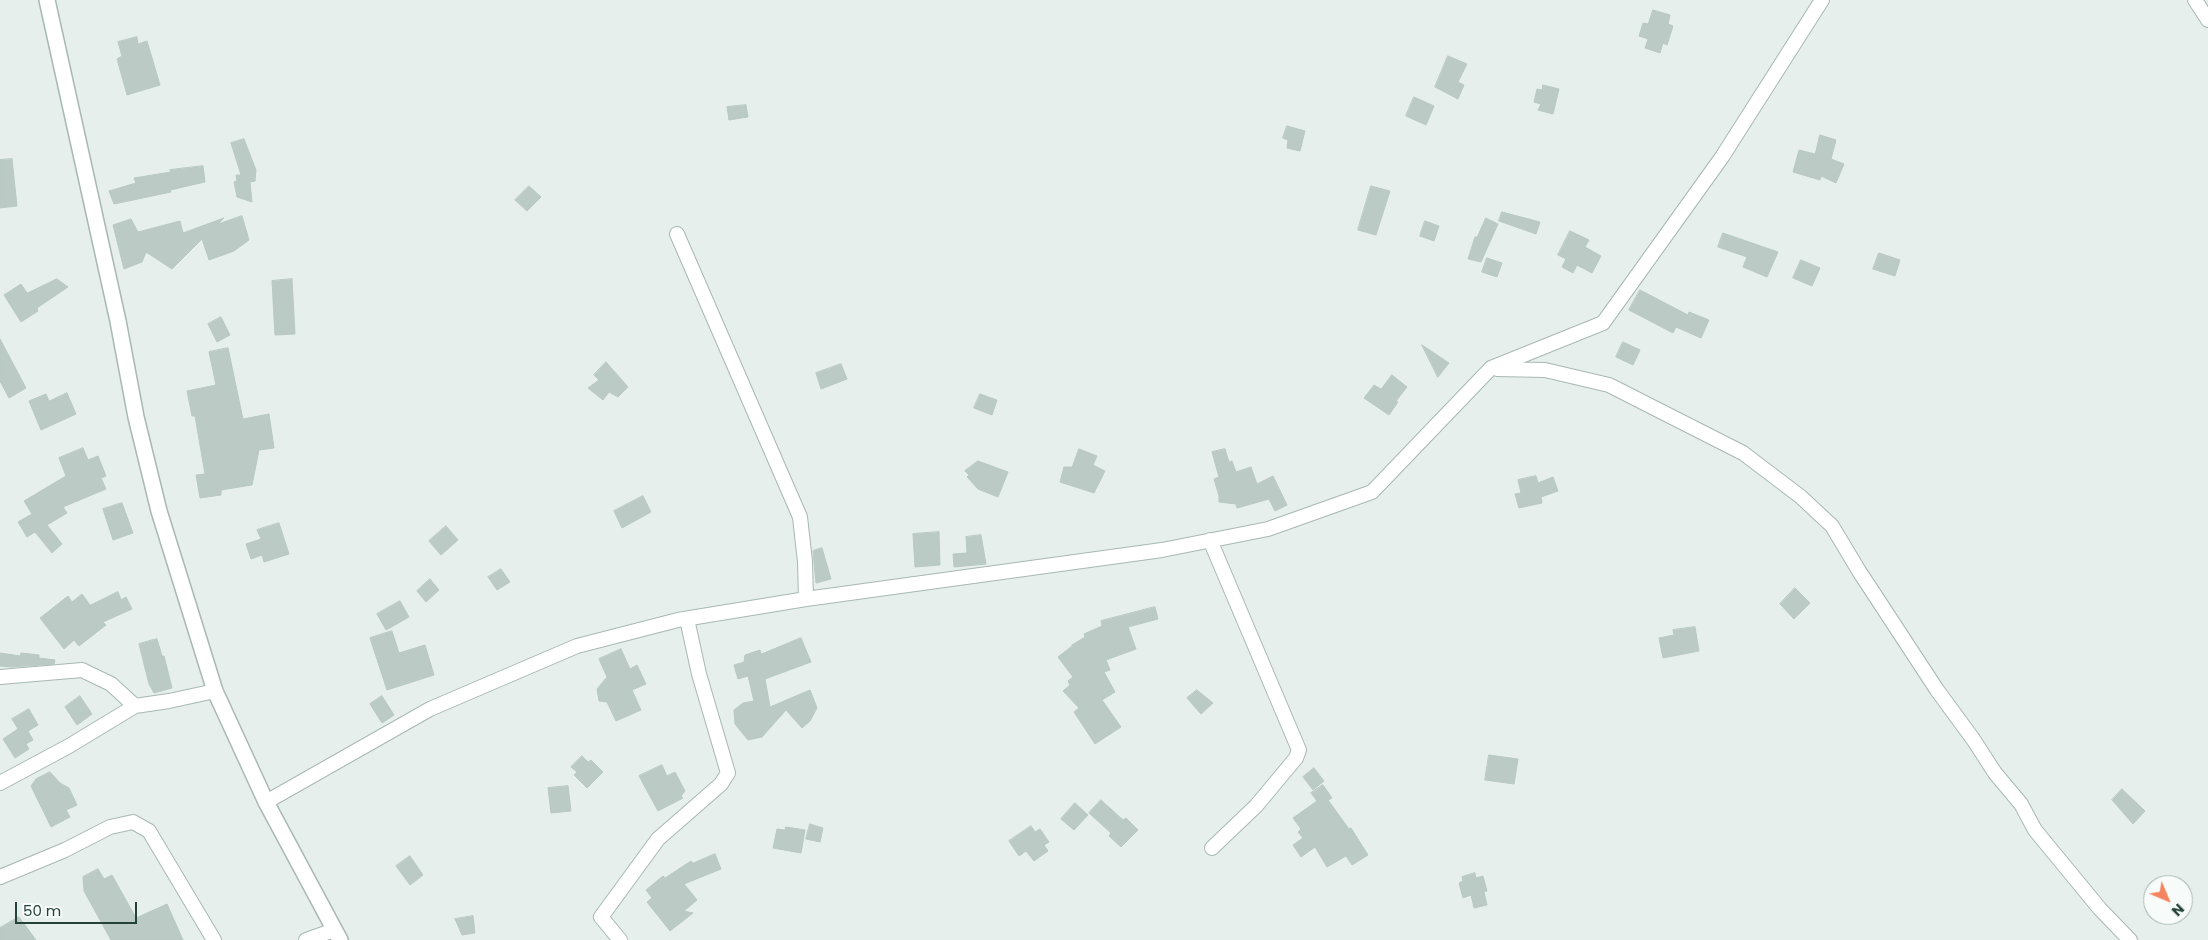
<!DOCTYPE html>
<html>
<head>
<meta charset="utf-8">
<style>
  body { margin:0 }
  #map { position:relative; width:2208px; height:940px; overflow:hidden; background:#e6efeb; font-family:Poppins,sans-serif }
  canvas { display:block }
  .north { position:absolute; left:2143px; top:875px; width:50px; height:50px; box-sizing:border-box; background:#f7fbf9; border:1px solid #a3b1ad; border-radius:50%; rotate:135deg; font-size:14px; font-weight:700; line-height:20px; text-align:center; color:#24423a }
  .north::after { content:''; display:block; margin:auto; width:18px; height:22px; background:#f4845f; clip-path:polygon(50% 0,100% 100%,50% 72%,0 100%) }
  .scale { position:absolute; left:15px; top:902px; width:122px; height:22px; box-sizing:border-box; border:2px solid #24423a; border-top:0; padding-left:6px; font-size:15px; line-height:18px; white-space:nowrap; color:#24423a; -webkit-text-stroke:4px #f7fbf9; paint-order:stroke }
</style>
</head>
<body>
<div id="map">
<canvas width="2208" height="940"></canvas>
<div class="north">N</div>
<div class="scale">50 m</div>
</div>
<script>
const c = document.querySelector('canvas').getContext('2d');
c.lineJoin = 'round';
function fillPath(path, color) { c.fillStyle = color; c.fill(path, 'evenodd'); }
function stroke(path, color, width, dash) { c.strokeStyle = color; c.lineWidth = width; c.lineCap = dash ? 'butt' : 'round'; c.setLineDash(dash || []); c.stroke(path); }
const building = new Path2D(`
  M1653,10L1670,15L1668,24L1673,26L1667,45L1663,43L1660,53L1645,48L1648,39L1639,36L1643,23L1648,24Z
  M137,37L138,44L147,41L160,85L127,95L117,59L122,56L118,42Z
  M1448,56L1467,64L1458,82L1464,85L1458,99L1435,87Z
  M1543,85L1559,89L1553,114L1538,110L1541,104L1534,102L1537,89L1542,90Z
  M1414,97L1434,106L1426,125L1406,116Z
  M746,105L748,117L729,120L727,107Z
  M1287,126L1305,131L1300,151L1287,148L1288,140L1283,138Z
  M1820,135L1836,140L1831,159L1844,164L1836,183L1821,176L1820,180L1793,172L1799,150L1815,154Z
  M244,139L256,170L255,181L250,182L252,202L237,197L234,182L237,181L236,175H241L231,143Z
  M12,159L17,206L0,208V160Z
  M203,166L205,182L170,190L171,192L114,204L109,191L136,183L134,178L171,172L170,170Z
  M529,186L541,197L527,211L515,200Z
  M1371,186L1390,191L1376,235L1358,230Z
  M1502,212L1540,222L1536,234L1499,221Z
  M242,216L249,240L234,251L209,260L202,239L172,269L146,252L142,262L124,269L113,225L131,219L138,232L180,221L183,233L224,218L218,224Z
  M1486,218L1498,224L1481,262L1468,259L1475,237H1477Z
  M1425,221L1439,226L1434,241L1420,236Z
  M1570,231L1589,240L1585,247L1601,256L1592,273L1577,265L1573,273L1562,267L1566,259L1558,255Z
  M1723,233L1778,252L1767,277L1743,267L1747,257L1718,247Z
  M1879,253L1900,260L1895,276L1873,269Z
  M1487,258L1502,263L1497,277L1482,272Z
  M1801,260L1820,268L1812,286L1793,278Z
  M57,279L68,287L37,308L38,311L21,322L4,295L21,284L27,293Z
  M292,279L295,334L275,335L272,281Z
  M1640,290L1688,315L1689,312L1709,320L1701,338L1676,327L1673,333L1629,310Z
  M221,317L230,335L217,342L208,324Z
  M0,339L26,388L9,398L0,381Z
  M1623,342L1640,350L1633,365L1616,357Z
  M1422,345L1449,363L1438,377Z
  M228,348L243,419L269,414L274,448L259,450L252,485L221,490V495L200,498L196,475L205,474L195,416H192L187,391L216,385L209,352Z
  M606,362L628,387L618,397L609,392L603,400L588,388L599,380L594,375Z
  M841,364L847,379L821,389L816,373Z
  M1392,375L1407,387L1396,401L1398,402L1389,415L1364,398L1374,385L1381,389Z
  M67,393L76,414L41,430L29,401L46,394L49,401Z
  M980,394L997,400L992,415L974,408Z
  M83,448L88,460L98,456L106,476L101,478L106,489L63,507L67,513L47,525L62,544L52,553L35,532L27,537L18,522L32,514L24,501L66,476L59,458Z
  M1079,449L1097,456L1093,465L1105,471L1094,493L1060,482L1064,467H1072Z
  M1225,449L1229,462L1232,461L1236,472L1251,467L1257,484L1273,476L1287,505L1275,511L1269,499L1237,508L1236,504L1219,502V496L1214,479L1219,477L1212,452Z
  M978,461L1008,472L998,497L978,489L967,477L969,475L965,471Z
  M1536,476L1538,483L1553,477L1558,491L1541,497L1542,503L1519,508L1515,494L1521,493L1518,480Z
  M643,496L651,512L622,528L614,511Z
  M122,503L133,533L113,540L103,509Z
  M279,523L289,554L264,562L262,555L251,559L246,544L261,539L257,530Z
  M446,526L458,540L441,555L429,541Z
  M939,532L940,565L915,567L913,534Z
  M981,535L986,564L954,567L953,554L967,553L966,537Z
  M822,548L831,579L816,583L813,551Z
  M501,569L510,582L497,590L488,577Z
  M430,579L439,590L426,602L417,591Z
  M1795,588L1810,603L1794,619L1780,604Z
  M118,592L121,600L126,597L132,609L103,622L106,625L79,646L74,640L64,649L40,618L68,596L72,602L82,594L90,605Z
  M400,601L409,617L386,630L377,614Z
  M1155,607L1158,619L1128,627L1136,649L1106,660L1110,670L1104,672L1115,692L1102,700L1121,727L1095,744L1074,712L1079,708L1063,691L1070,685L1068,681L1073,677L1058,657L1072,646V645L1085,637L1084,634L1102,626L1101,621Z
  M1695,627L1699,651L1663,658L1659,638L1674,635L1673,630Z
  M392,631L399,653L425,645L434,675L387,690L370,638Z
  M801,638L811,662L765,679L770,707L810,690L817,708L810,721L802,728L786,710L762,737L748,740L735,724L734,710L743,703L754,701L748,676L738,679L734,665L744,662L745,655L760,650L761,654Z
  M157,639L162,656H164L172,688L154,693L149,684L139,644Z
  M621,649L630,669L637,665L646,684L632,690L641,710L616,721L607,702L599,701L597,689L607,677L599,659Z
  M0,653L20,656L21,653L39,655V658L55,660L54,664L11,667L0,666Z
  M1197,690L1213,703L1201,714L1187,698Z
  M80,696L92,714L77,725L65,707Z
  M382,696L394,715L382,723L370,704Z
  M29,709L38,725L28,731L33,740L26,744L29,749L15,758L3,739L18,729L12,719Z
  M1489,755L1518,759L1514,784L1485,780Z
  M582,756L588,762L591,760L603,772L587,788L574,775L577,772L571,767Z
  M662,765L667,776L675,772L685,791L681,796L683,798L658,811L639,776Z
  M1314,768L1324,781L1313,790L1303,777Z
  M50,772L60,783L69,788L77,805L66,810L70,817L51,827L31,786L36,779Z
  M1323,785L1332,798L1328,800L1349,829L1351,828L1368,855L1352,865L1346,856L1327,867L1315,847L1301,857L1293,845L1303,838L1298,832L1301,829L1293,818L1317,801L1311,793Z
  M568,786L571,811L551,813L548,788Z
  M2122,789L2145,811L2133,824L2112,800Z
  M1101,800L1123,820L1126,818L1138,830L1121,847L1109,836L1111,833L1089,813Z
  M1075,803L1088,815L1074,830L1061,819Z
  M810,824L823,828L820,842L806,839Z
  M1031,826L1035,832L1040,829L1049,842L1044,845L1048,851L1034,861L1026,851L1019,856L1009,841Z
  M786,827L805,830L801,853L773,848L777,829L785,830Z
  M715,854L721,869L684,884L697,900L684,911L693,913L670,931L647,902L652,898L646,890L663,876L665,878L691,861L693,863Z
  M410,856L423,875L410,885L396,866Z
  M98,869L104,879L112,875L136,918L167,904L183,940H111L84,891L83,877Z
  M1475,873L1476,878L1483,876L1487,891L1484,892L1487,905L1474,908L1471,895L1463,898L1459,883L1463,881L1462,877Z
  M473,916L475,933L462,935L455,919Z
  M19,917L36,940H0V928Z`);
const minor = new Path2D(`
  M2195,0L2208,20
  M677,234L800,517L805,562L806,599
  M1497,369L1545,370L1609,385L1743,453L1801,497L1832,526L1859,571L1937,690L1973,739L1995,773L2021,804L2035,830L2100,909L2130,940
  M1210,540L1299,750L1296,758L1256,806L1212,848
  M0,677L82,670L111,684L135,706
  M0,783L69,746L135,706L169,701L215,691
  M266,802L430,709L577,646L678,620L806,599L1162,550L1268,529L1372,492L1491,368L1603,323L1722,157L1822,0
  M0,877L65,850L110,827L133,822L149,831L214,940
  M306,940L334,930
  M620,940L601,917L658,839L721,784L728,773L699,674L687,619`);
const tertiary = new Path2D(`
  M47,0L118,321L136,417L159,511L215,691L266,802L340,940`);
fillPath(building, '#bbcac4');
stroke(building, '#b8c9c2', 1);
stroke(minor, '#a8b8b2', 16);
stroke(tertiary, '#a8b8b2', 18);
stroke(minor, '#fff', 14);
stroke(tertiary, '#fff', 15);
</script>
</body>
</html>
